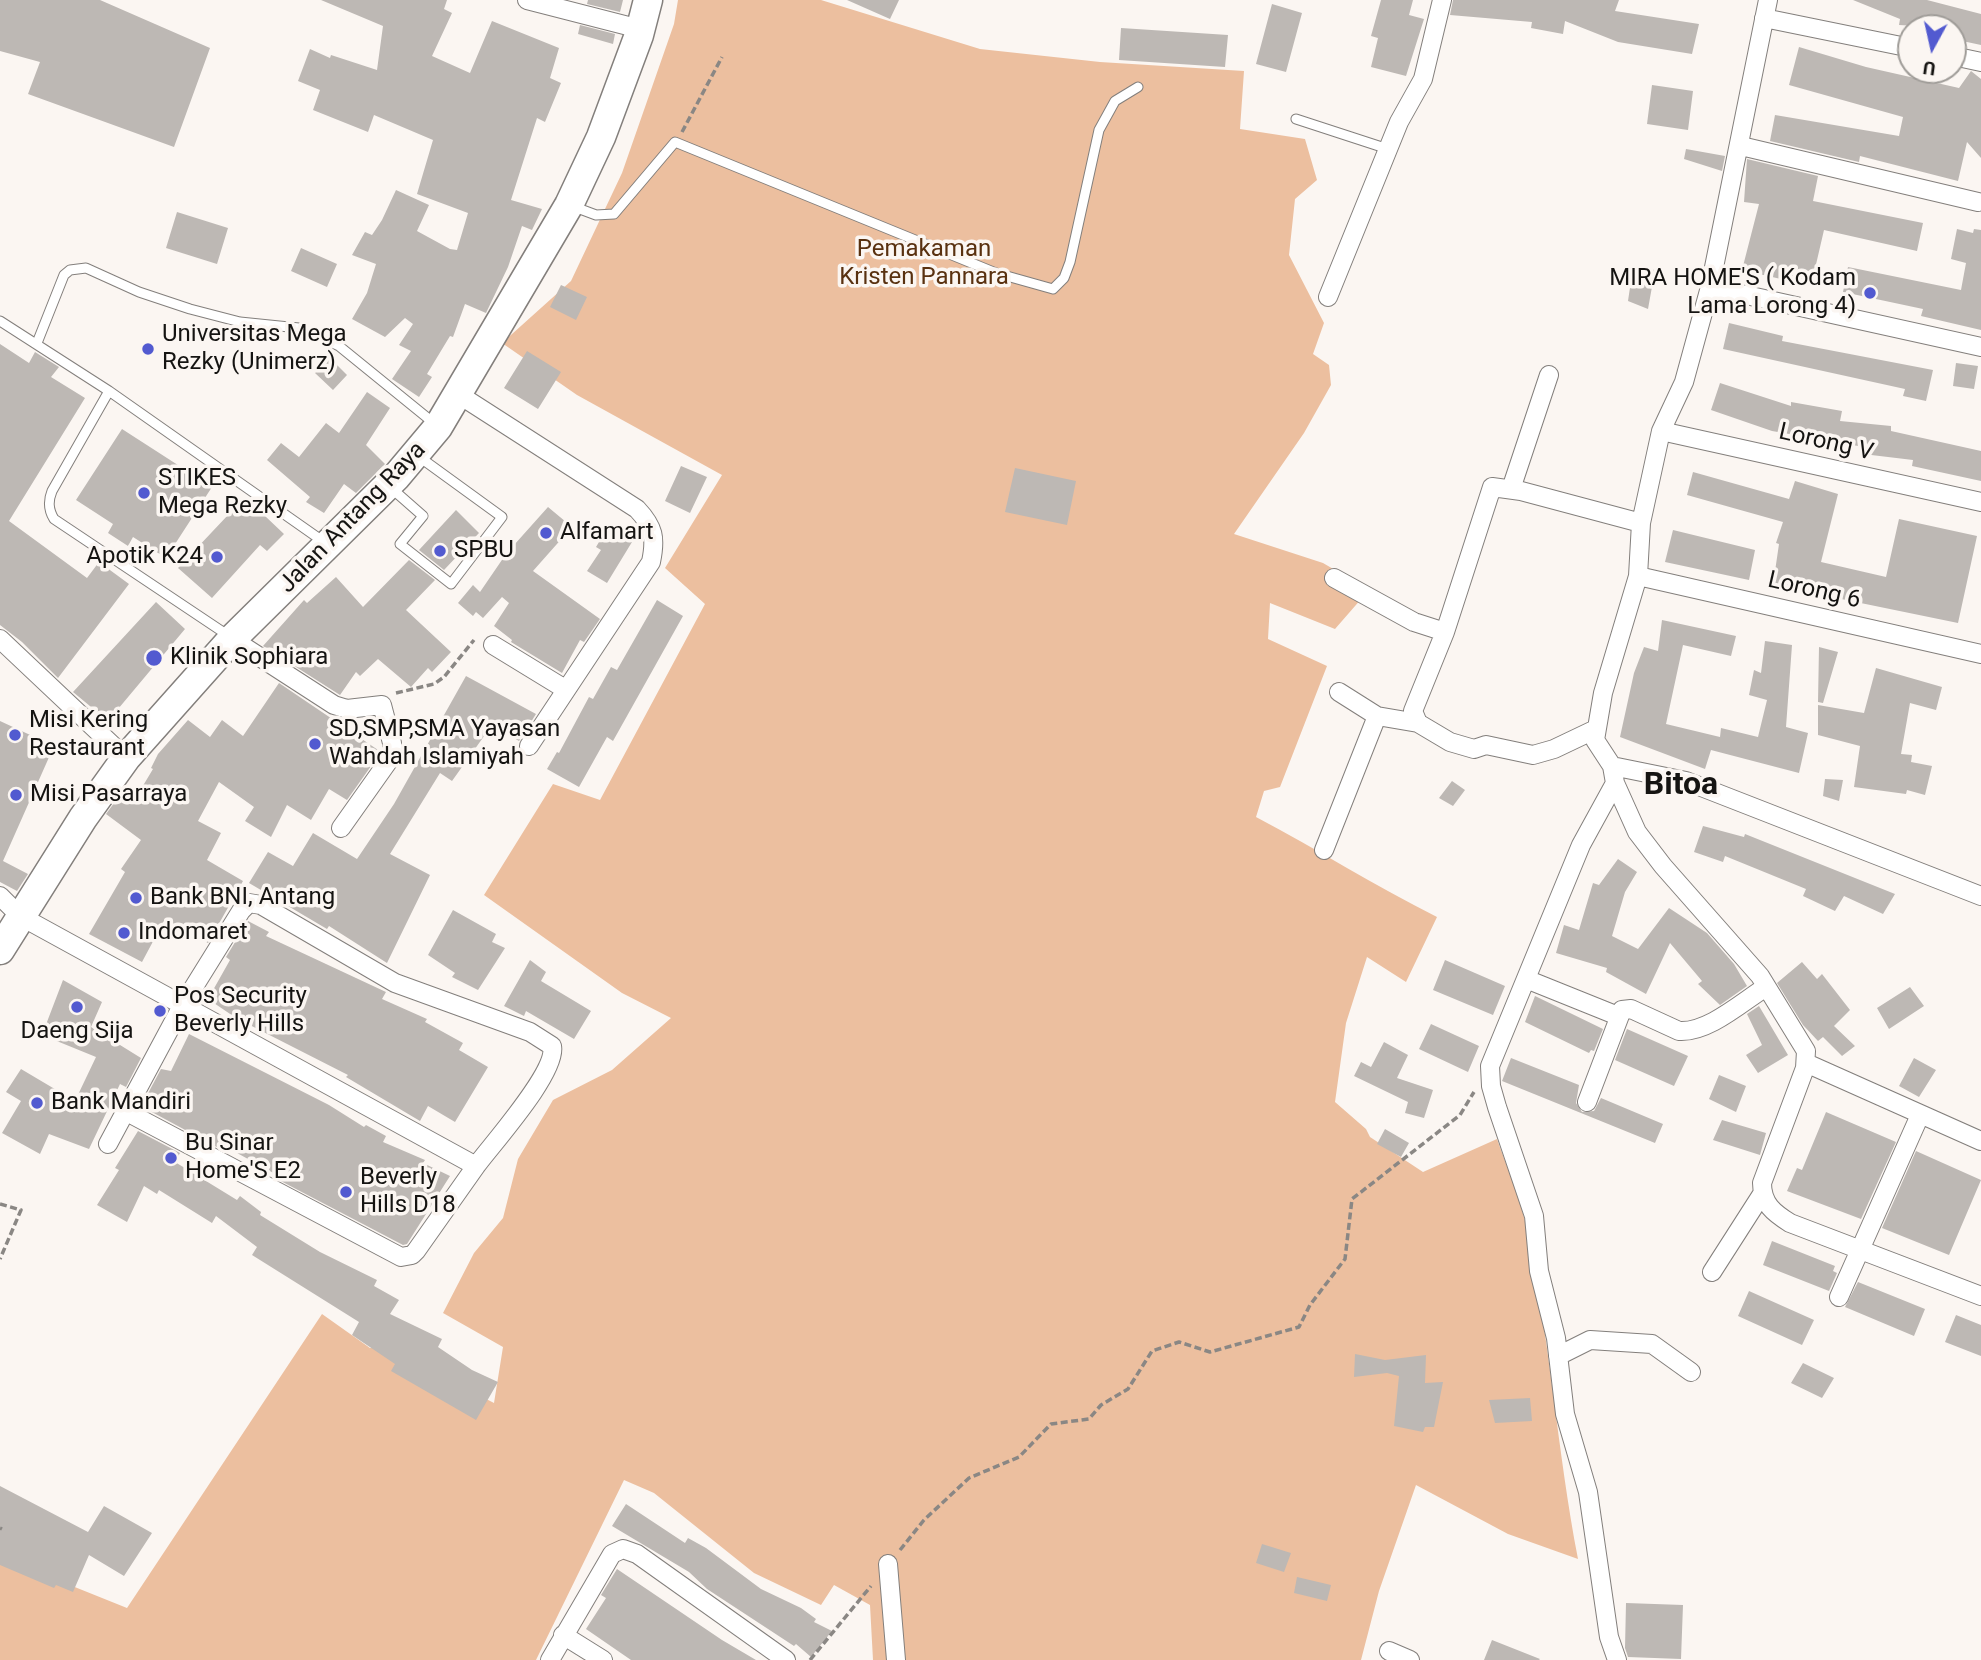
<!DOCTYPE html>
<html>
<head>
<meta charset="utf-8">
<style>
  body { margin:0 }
  #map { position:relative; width:1981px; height:1660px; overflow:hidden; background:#fbf6f2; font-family:Roboto,sans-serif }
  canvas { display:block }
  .north { position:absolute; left:1897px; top:14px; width:70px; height:70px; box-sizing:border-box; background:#fbf6f2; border:2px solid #9f9c98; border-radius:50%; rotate:188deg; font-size:19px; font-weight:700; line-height:28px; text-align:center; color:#151412 }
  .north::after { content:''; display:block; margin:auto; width:24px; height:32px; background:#525ad0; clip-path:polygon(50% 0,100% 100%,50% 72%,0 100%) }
</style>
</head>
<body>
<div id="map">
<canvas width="1981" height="1660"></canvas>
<div class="north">U</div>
</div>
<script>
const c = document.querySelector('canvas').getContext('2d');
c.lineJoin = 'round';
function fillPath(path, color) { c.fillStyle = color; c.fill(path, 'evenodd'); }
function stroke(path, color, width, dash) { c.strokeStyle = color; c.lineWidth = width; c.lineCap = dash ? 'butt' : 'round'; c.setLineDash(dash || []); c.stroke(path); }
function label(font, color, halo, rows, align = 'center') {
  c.font = font + ' Roboto,sans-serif'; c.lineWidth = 7; c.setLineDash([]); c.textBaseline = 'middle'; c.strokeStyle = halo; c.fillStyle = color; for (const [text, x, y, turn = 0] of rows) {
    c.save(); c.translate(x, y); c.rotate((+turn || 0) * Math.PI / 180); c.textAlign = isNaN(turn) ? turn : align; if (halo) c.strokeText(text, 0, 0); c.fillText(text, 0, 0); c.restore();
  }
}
const green = new Path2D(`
  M678,0H821L980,49L1100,62L1244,71L1240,129L1305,139L1317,180L1295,199L1289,255L1324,323L1313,354L1329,365L1331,385L1304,433L1234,534L1323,563L1369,590L1335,629L1270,603L1268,639L1327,666L1280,787L1264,791L1256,817C1317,849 1375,886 1437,917L1406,982L1367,957L1346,1023L1335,1102L1366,1129L1370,1137L1423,1172L1497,1139C1507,1168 1521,1199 1527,1230C1550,1339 1557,1450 1578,1559L1508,1534L1416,1485L1379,1591L1361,1660H873L870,1605L834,1585L821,1605L754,1573L654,1493L624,1480L536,1660H0V1557L127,1608L322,1314L370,1348H387L494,1403L503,1347L443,1313L474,1253L503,1218L518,1159L553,1100L612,1070L671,1018L622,993L484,895L553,784L600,800L705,604L665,568L722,475L577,395L502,343L571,281L622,173L674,24Z`);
const building = new Path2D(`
  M0,0H100L210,48L174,147L28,94L40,62L0,51Z
  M321,0H447L444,9L452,13L432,56L470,73L492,21L559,48L550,78L561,83L545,122L537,118L511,200L542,209L532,230L522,226L508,267L486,313L465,304L453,337L450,336L427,374L432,377L419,397L392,379L411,351L399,345L413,324L405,318L385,337L352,319L367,293L376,264L352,255L365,232L372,235L382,220L396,190L429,205L417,231L450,249L457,250L468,213L417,194L433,140L374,115L368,132L313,110L320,90L298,81L310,49L330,58L331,55L377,70L383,26Z
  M588,0H623L620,12L587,4Z
  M847,0H899L890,19Z
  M1381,0H1413L1409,15L1424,19L1406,76L1371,67L1378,38L1371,36Z
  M1453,0H1619L1615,11L1699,24L1692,54L1618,42L1565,21L1563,34L1531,28L1532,22L1450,15Z
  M1853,0H1927L1981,14V45L1953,39V28L1899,25L1900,19Z
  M1272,4L1302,13L1286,72L1256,64Z
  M580,25L615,34L613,44L578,34Z
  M1121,28L1228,35L1225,67L1119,60Z
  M1799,47L1866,67L1959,88L1971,71L1981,79V158L1967,142L1958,181L1860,156L1859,162L1770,141L1775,115L1899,136L1903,117L1789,85Z
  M1652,85L1693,91L1688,130L1647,124Z
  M1686,149L1725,156L1722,171L1684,159Z
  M1747,159L1818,176L1813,201L1923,223L1917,251L1824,230L1811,286L1742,270L1759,204L1744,202Z
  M177,212L228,228L217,264L166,248Z
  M1957,229L1973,233L1974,229L1981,230V330L1921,316L1923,309L1843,292L1848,267L1961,290L1966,263L1951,259Z
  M301,248L337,264L327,287L291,271Z
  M1633,267L1655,270L1648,309L1628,301Z
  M561,285L587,297L576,320L550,307Z
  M1729,323L1783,336L1782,341L1933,370L1926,401L1903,396L1905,389L1723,349Z
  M0,344L29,363L35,352L59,367L51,377L85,398L9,521L87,578L99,562L129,584L58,678L22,642L0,625Z
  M527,351L561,372L538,409L504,388Z
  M330,358L347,375L333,390L315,373Z
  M1956,363L1978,366L1974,389L1953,386Z
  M1720,383L1791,406V402L1842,411L1840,421L1891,426V431L1981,451V481L1912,466L1913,460L1863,454L1864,447L1772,431L1711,410Z
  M367,392L390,408L366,445L385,464L356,493L344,484L324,513L306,502L310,497L267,460L281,443L299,457L326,423L339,433Z
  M122,429L212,487L166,558L133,537L128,546L108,533L113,524L76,500Z
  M681,466L707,477L690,513L665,501Z
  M1015,468L1076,481L1067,525L1005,512Z
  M1693,472L1789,499L1795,481L1838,494L1821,562L1886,577L1899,519L1977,536L1958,623L1773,585L1779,544L1776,543L1783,522L1687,495Z
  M245,497L284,534L267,551L260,545L212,598L178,568Z
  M548,507L572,527L533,571L600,619L584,642L580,640L562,673L511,642L512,640L494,626L509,603L502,597L483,618L476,612L473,616L458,603L473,585L480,592L506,554Z
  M456,510L479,533L444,570L419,550Z
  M608,527L632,542L607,583L587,571L601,550L596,547Z
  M1673,530L1755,550L1749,580L1665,562Z
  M409,560L435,580L406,610L451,652L432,672L428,668L411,687L378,659L360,676L356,672L340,695L263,646L304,600L307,603L336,577L363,607Z
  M657,600L683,616L613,741L607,737L579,787L547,769L557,752L559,753L589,697L593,699L611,667L617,670Z
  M156,602L185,629L108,721L73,692Z
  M1662,620L1736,636L1731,656L1683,645L1666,724L1720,737L1721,728L1758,737L1767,700L1749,695L1754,670L1761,673L1765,641L1792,645L1786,727L1808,733L1799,773L1711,750L1705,769L1620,737L1634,673L1644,647L1658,651Z
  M1819,647L1838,652L1823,703L1818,702Z
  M1876,668L1942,687L1936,710L1910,703L1901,754L1912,755L1911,762L1932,766L1925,795L1907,790L1906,794L1854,787L1860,746L1818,735V705L1864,713Z
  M466,676L536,714L519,741L492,725L452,781L440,773L390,854L430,875L387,963L329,926L327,929L249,883L268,852L293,866L313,833L357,859L394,804Z
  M279,683L381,752L347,800L329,789L311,820L287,805L271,837L245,821L254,807L219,782L198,821L221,833L207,860L243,881L208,943L165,919L142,962L89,934L125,872L121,869L141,840L106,814L120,795L132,804L153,769L151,768L158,754L188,720L210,737L222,720L243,736Z
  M0,721L54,746L3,861L28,874L17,891L0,882Z
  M1825,779L1843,780L1839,801L1823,796Z
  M1452,781L1465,790L1453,806L1439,798Z
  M1703,826L1744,837L1745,834L1895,894L1883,914L1844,896L1835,911L1803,896L1806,889L1725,856L1723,862L1694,852Z
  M1618,859L1637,872L1625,892L1612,936L1638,949L1669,908L1707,933L1734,964L1747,986L1720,1005L1698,984L1702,981L1670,943L1646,994L1606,972L1607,968L1556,953L1564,925L1579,930L1593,883L1599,885Z
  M453,910L496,934L492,942L505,948L478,990L452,977L455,973L428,955Z
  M248,921L269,932L266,936L386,992L382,999L427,1019L425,1022L463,1043L459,1050L488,1067L455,1122L428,1106L420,1121L346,1077L348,1075L236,1018L208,999L230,960L226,957Z
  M530,960L546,972L541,981L591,1011L574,1039L526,1011L524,1016L504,1006Z
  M1445,960L1505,986L1493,1015L1433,990Z
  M1802,962L1817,979L1822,974L1850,1010L1834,1026L1855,1046L1842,1056L1823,1037L1818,1041L1803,1025L1777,983Z
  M63,980L102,1002L91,1027L141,1058L126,1087L120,1084L89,1149L49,1134L40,1154L2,1133L21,1101L6,1092L21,1069L75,1101L96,1057L42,1035Z
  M1910,987L1924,1006L1889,1029L1877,1008Z
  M1535,996L1603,1029L1594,1051L1591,1050L1589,1053L1525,1022Z
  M1759,1006L1788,1055L1758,1073L1746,1055L1762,1045L1747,1014Z
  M1431,1024L1479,1046L1468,1072L1419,1049Z
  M1627,1029L1688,1056L1674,1086L1615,1060Z
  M189,1034L329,1105L364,1127L366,1125L386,1136L383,1142L425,1160L423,1163L450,1176L407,1244L403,1245L275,1178L277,1175L228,1148L226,1152L150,1111L152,1108L146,1105L148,1101L145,1099L161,1069L171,1071Z
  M1384,1042L1408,1055L1397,1078L1433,1090L1424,1118L1405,1113L1408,1102L1354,1076L1361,1062L1371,1067Z
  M1511,1058L1579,1085L1576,1103L1582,1112L1594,1111L1601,1098L1663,1124L1655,1143L1502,1081Z
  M1914,1058L1936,1070L1919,1097L1899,1086Z
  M1719,1075L1746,1086L1736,1112L1709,1099Z
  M1826,1112L1896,1142L1861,1219L1787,1191L1797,1168L1802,1170Z
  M1722,1120L1766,1133L1760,1155L1713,1140Z
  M1385,1129L1409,1143L1401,1157L1377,1144Z
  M138,1131L180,1153L175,1162L237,1200L240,1196L261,1212L260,1215L320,1252L377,1280L374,1286L399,1300L390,1314L442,1339L438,1347L472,1370L498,1382L476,1420L391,1371L395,1364L352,1335L359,1322L252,1255L257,1247L216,1216L212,1223L159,1190L157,1194L144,1186L127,1222L97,1205L119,1170L115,1168Z
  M1916,1151L1981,1180L1949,1255L1882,1228Z
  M1772,1241L1835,1266L1833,1271L1837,1273L1829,1291L1763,1265Z
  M1858,1282L1925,1309L1914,1336L1845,1307Z
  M1749,1291L1814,1320L1802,1345L1738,1316Z
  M1956,1315L1981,1325V1356L1945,1342Z
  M1355,1354L1385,1360L1426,1355L1425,1383L1443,1382L1434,1427H1425L1423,1432L1394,1426L1399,1376L1387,1373L1354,1377Z
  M1803,1363L1834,1378L1822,1398L1791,1383Z
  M1530,1398L1532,1421L1495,1423L1489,1400Z
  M0,1486L88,1532L104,1506L152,1533L124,1576L89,1555L73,1592L56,1585L54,1588L0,1565Z
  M626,1504L685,1543L688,1538L706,1548L761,1589L801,1608L816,1619L814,1622L832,1631L811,1657L796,1644L794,1646L707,1589L689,1572L612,1526Z
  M1262,1544L1291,1553L1284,1572L1256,1563Z
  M617,1569L722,1640L756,1660H631L586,1629L606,1598L601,1595Z
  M1297,1577L1331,1585L1327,1601L1294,1593Z
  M1626,1603L1683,1605L1681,1659L1628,1657L1625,1648Z
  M1492,1640L1540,1659L1539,1660H1484Z`);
const path = new Path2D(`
  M682,132L722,57
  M396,693L434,684L444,677L474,640
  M0,1204L21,1210L0,1259
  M0,1528L2,1529
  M900,1550L924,1520L969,1478L1019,1457L1051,1424L1089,1419L1101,1405L1128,1389L1152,1351L1179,1342L1210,1352L1299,1327L1310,1305L1345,1259L1352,1199L1460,1115L1474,1092
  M810,1660L871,1586`);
const lane = new Path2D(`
  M1296,119L1388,149
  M572,206L596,215L614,214L675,142L996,273L1053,289L1064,278L1070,262L1099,130L1115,101L1138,87
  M0,321L109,391L324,542
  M37,343L64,275L70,270L86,268L139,292L190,309L240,322L299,328L339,346L435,424
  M109,391L52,491C48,501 48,509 54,519L229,636
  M390,487L423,516L400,544L451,584L502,517L418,456`);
const street = new Path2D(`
  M527,0L640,29
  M1768,0L1710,287L1684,382L1661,431L1641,523L1638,576L1603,693L1595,740L1612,766L1615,783L1637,832L1663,866L1760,976L1806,1051L1805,1068L1762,1183C1762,1204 1774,1213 1790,1223L1981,1296
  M1764,18L1911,48
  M1953,56L1981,62
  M1741,146L1978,202
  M1710,287L1981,347
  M1328,297L1399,122L1423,79L1442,0
  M458,394L637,509C654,527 656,538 651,562L529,746
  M1661,431L1981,502
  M1511,489L1549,375
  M1638,576L1981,654
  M1334,578L1414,622L1445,632L1492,487L1521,491L1641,523
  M1445,632L1413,711L1418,723L1450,742L1474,749L1486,745L1533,755L1554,749L1596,729
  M0,639L126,758
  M232,639L334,705L347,709L382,705L392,743V756L341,828
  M493,645L565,689
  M1339,692L1377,716L1418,723
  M1612,766L1686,781L1981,896
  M1615,783L1581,845L1490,1066L1491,1086L1497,1107L1534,1216L1539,1271L1556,1338L1565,1414L1588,1492L1609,1637L1617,1660
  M1324,850L1377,716
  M0,896L20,916L476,1166C493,1143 558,1071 552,1046L530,1032L395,983L261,905L249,903L241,911L182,1006L108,1144
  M1526,979L1618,1016
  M1806,1063L1981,1141
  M1587,1102L1622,1010L1631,1009L1679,1031C1708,1033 1742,1002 1766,987
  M125,1111L401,1257L412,1255L416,1251L476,1166
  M1712,1272L1762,1194
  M1839,1297L1920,1115
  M1558,1356L1590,1340L1652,1344L1691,1372
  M888,1564L896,1660
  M563,1635L603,1660
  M1389,1651L1410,1660
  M550,1660L612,1554L623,1549L637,1554L786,1660`);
const primary = new Path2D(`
  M0,950L83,818L126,758L232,639L396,477L438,427L569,205L601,137L639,35L648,0`);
const markers = [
  [1870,293,7,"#525ad0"],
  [148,349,7,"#525ad0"],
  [144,493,7,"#525ad0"],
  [546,533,7,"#525ad0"],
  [440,551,7,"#525ad0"],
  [217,557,7,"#525ad0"],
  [154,658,9,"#525ad0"],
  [15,735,7,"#525ad0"],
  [315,744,7,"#525ad0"],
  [16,795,7,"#525ad0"],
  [136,898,7,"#525ad0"],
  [124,933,7,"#525ad0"],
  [77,1007,7,"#525ad0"],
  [160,1011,7,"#525ad0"],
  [37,1103,7,"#525ad0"],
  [171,1158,7,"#525ad0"],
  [346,1192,7,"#525ad0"]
];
const parkNames = [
  ["Pemakaman",924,250],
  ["Kristen Pannara",924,278]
];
const poiNames = [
  ["MIRA HOME'S ( Kodam",1856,279,"right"],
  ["Lama Lorong 4)",1856,307,"right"],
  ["Universitas Mega",162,335],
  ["Rezky (Unimerz)",162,363],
  ["STIKES",158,479],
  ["Mega Rezky",158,507],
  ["Alfamart",560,533],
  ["SPBU",454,551],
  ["Apotik K24",203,557,"right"],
  ["Klinik Sophiara",170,658],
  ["Misi Kering",29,721],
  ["Restaurant",29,749],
  ["SD,SMP,SMA Yayasan",329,730],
  ["Wahdah Islamiyah",329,758],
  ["Misi Pasarraya",30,795],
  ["Bank BNI, Antang",150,898],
  ["Indomaret",138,933],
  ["Pos Security",174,997],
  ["Beverly Hills",174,1025],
  ["Daeng Sija",77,1032,"center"],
  ["Bank Mandiri",51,1103],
  ["Bu Sinar",185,1144],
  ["Home'S E2",185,1172],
  ["Beverly",360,1178],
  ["Hills D18",360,1206]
];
const streetNames = [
  ["Lorong V",1826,443,13],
  ["Jalan Antang Raya",353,518,-46],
  ["Lorong 6",1814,591,13]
];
const districtNames = [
  ["Bitoa",1681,786]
];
fillPath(green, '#ecbf9f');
fillPath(building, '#bdb8b4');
stroke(lane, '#837f7c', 11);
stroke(street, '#837f7c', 20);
stroke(primary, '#837f7c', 31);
stroke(path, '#8a8784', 3.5, [7, 3.5]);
stroke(lane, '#fff', 9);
stroke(street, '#fff', 18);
stroke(primary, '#fff', 28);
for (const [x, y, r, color] of markers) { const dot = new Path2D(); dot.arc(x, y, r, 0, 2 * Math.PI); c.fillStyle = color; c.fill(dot); stroke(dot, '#fbf6f2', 2.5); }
label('24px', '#593110', '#fbf6f2', parkNames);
label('24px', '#151412', '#fbf6f2', poiNames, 'left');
label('24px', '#151412', '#fbf6f2', streetNames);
label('bold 32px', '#151412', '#fbf6f2', districtNames);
</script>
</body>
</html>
